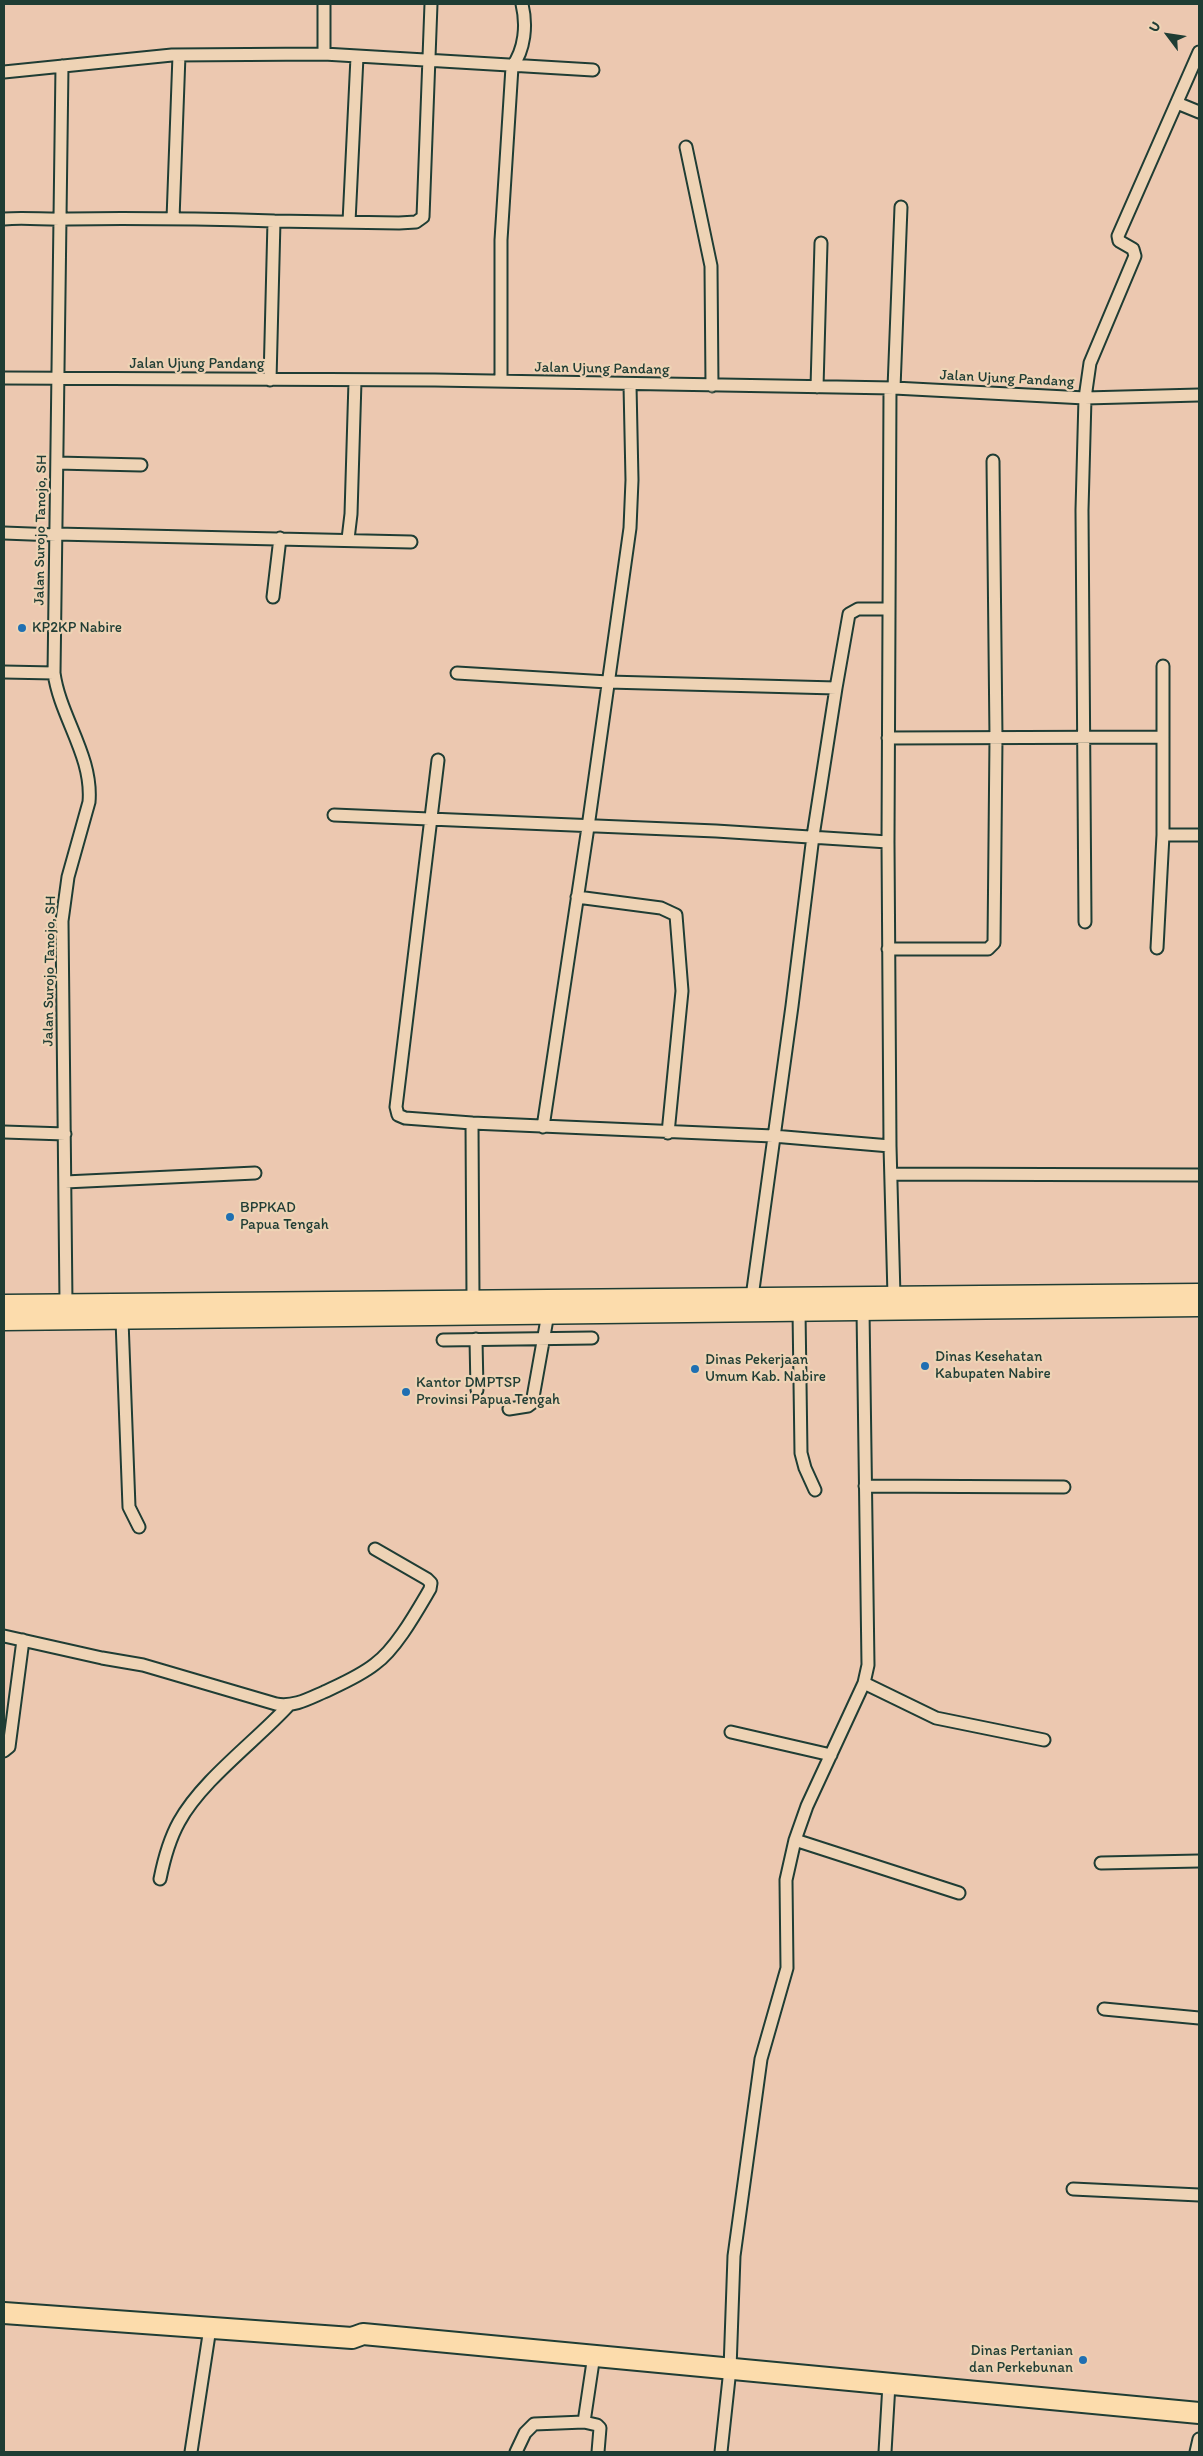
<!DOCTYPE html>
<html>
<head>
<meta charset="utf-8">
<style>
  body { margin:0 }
  #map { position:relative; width:1203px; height:2456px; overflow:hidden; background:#ecc8b0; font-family:Itim,sans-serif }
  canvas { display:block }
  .frame { position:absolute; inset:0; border:5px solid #1f3d34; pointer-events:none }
  .north { position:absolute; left:1143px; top:10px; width:50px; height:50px; -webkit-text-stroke:4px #eed3b5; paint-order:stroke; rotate:301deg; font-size:14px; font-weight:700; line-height:20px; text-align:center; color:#1f3d34 }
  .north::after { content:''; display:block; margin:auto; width:18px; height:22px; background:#1f3d34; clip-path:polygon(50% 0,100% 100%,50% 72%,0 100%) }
</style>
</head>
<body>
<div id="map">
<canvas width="1203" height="2456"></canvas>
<div class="frame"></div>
<div class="north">U</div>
</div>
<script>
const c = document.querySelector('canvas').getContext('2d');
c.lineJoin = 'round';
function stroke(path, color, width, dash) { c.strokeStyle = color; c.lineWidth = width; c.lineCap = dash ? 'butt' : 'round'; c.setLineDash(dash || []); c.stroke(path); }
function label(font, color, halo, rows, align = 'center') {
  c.font = font + ' Itim,sans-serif'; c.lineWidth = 4.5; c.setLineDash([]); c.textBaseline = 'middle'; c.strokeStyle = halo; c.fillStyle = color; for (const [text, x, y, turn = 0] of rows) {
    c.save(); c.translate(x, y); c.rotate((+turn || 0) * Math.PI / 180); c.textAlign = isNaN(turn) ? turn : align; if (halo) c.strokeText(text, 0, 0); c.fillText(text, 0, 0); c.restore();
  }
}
const street = new Path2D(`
  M324,54V4
  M62,66L54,673C60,717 93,756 89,802L68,877L62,921L66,1303
  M4,72L172,55L324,54L593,70
  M1177,103L1199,112
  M686,147L711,266L712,386
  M4,219C26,217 46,220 68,219C137,218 205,219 274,221
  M173,219L179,55
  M349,222L357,57
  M4,378L435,380L894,388L1085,398L1199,395
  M270,380L274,221L399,223L416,222L423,217L431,4
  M501,381V240L512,67C525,49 527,25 522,4
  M817,387L821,243
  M894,388L901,207
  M57,463L141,465
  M4,533L56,535
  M56,534L411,542
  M348,539L351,514L355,381
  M273,597L280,538
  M4,672L54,673
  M457,673L608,682L836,688L813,836L792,1006L752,1297
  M836,688L849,614L858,609H888
  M888,738L1163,737
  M438,760L396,1107L398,1115L405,1118L472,1123L473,1299
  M334,815L716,831L888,842L890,1146L894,1296
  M1163,835H1199
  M888,842L890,389
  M577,897L661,908L676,915L682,991L668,1133
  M1085,922L1082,510L1085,398L1090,363L1135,256L1133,249L1119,241L1118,236L1199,52
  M1157,948L1163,835V666
  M888,949H988L994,943L996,738L993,461
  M472,1123L773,1136L890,1146
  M543,1127L588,827L630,528L632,480L630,385
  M4,1132L65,1134
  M891,1174L1199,1175
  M65,1182L255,1173
  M799,1311L801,1453L805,1468L815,1490
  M122,1320L129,1507L139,1527
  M476,1339L477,1390
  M443,1340L592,1338
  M509,1409L528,1406L532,1403L549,1308
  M865,1486L1064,1487
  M4,1636L102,1658L143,1665L276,1704C294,1707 308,1699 324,1692C341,1684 360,1676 375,1664C396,1649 417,1611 430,1589L431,1583L427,1579L375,1549
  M864,1683L936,1718L1044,1740
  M731,1732L831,1755
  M4,1751L9,1747L23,1640
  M795,1840L959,1893
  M1101,1863L1199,1861
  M160,1879C164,1859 169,1840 179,1822C202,1780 256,1741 289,1705
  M1104,2009L1199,2018
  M1073,2189L1199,2195
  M584,2422L597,2425L600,2428L598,2452
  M191,2452L210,2328
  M516,2452L525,2433L534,2424L584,2422L594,2355
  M721,2452L730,2369L734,2256L761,2059L787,1968L786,1880L795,1840L807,1806L864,1683L868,1665L863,1310
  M885,2452L889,2384
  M1196,2452L1199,2439`);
const primary = new Path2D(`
  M4,1304L1199,1293
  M4,1321L1199,1307`);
const highway = new Path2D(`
  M4,2313L352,2338L363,2334L1199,2413`);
const markers = [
  [22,628,5,"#1f6fb2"],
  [230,1217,5,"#1f6fb2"],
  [925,1366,5,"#1f6fb2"],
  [695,1369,5,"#1f6fb2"],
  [406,1392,5,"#1f6fb2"],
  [1083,2360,5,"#1f6fb2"]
];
const streetNames = [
  ["Jalan Ujung Pandang",197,364],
  ["Jalan Ujung Pandang",602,369,1],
  ["Jalan Ujung Pandang",1007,379,3],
  ["Jalan Surojo Tanojo, SH",41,530,-89],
  ["Jalan Surojo Tanojo, SH",50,971,-89]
];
const poiNames = [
  ["KP2KP Nabire",32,628],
  ["BPPKAD",240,1208],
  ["Papua Tengah",240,1225],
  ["Dinas Kesehatan",935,1357],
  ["Kabupaten Nabire",935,1374],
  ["Dinas Pekerjaan",705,1360],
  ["Umum Kab. Nabire",705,1377],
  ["Kantor DMPTSP",416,1383],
  ["Provinsi Papua Tengah",416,1400],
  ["Dinas Pertanian",1073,2351,"right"],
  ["dan Perkebunan",1073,2368,"right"]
];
stroke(street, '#1f3d34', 15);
stroke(primary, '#1f3d34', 21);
stroke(highway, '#1f3d34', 24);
stroke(street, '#eed3b5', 11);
stroke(primary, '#fcdcac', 18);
stroke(highway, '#fcdcac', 20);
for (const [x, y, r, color] of markers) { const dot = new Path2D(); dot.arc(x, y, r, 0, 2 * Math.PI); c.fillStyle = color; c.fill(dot); stroke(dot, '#eed3b5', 2); }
label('15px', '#1f3d34', '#eed3b5', streetNames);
label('15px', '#1f3d34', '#eed3b5', poiNames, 'left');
</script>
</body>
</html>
